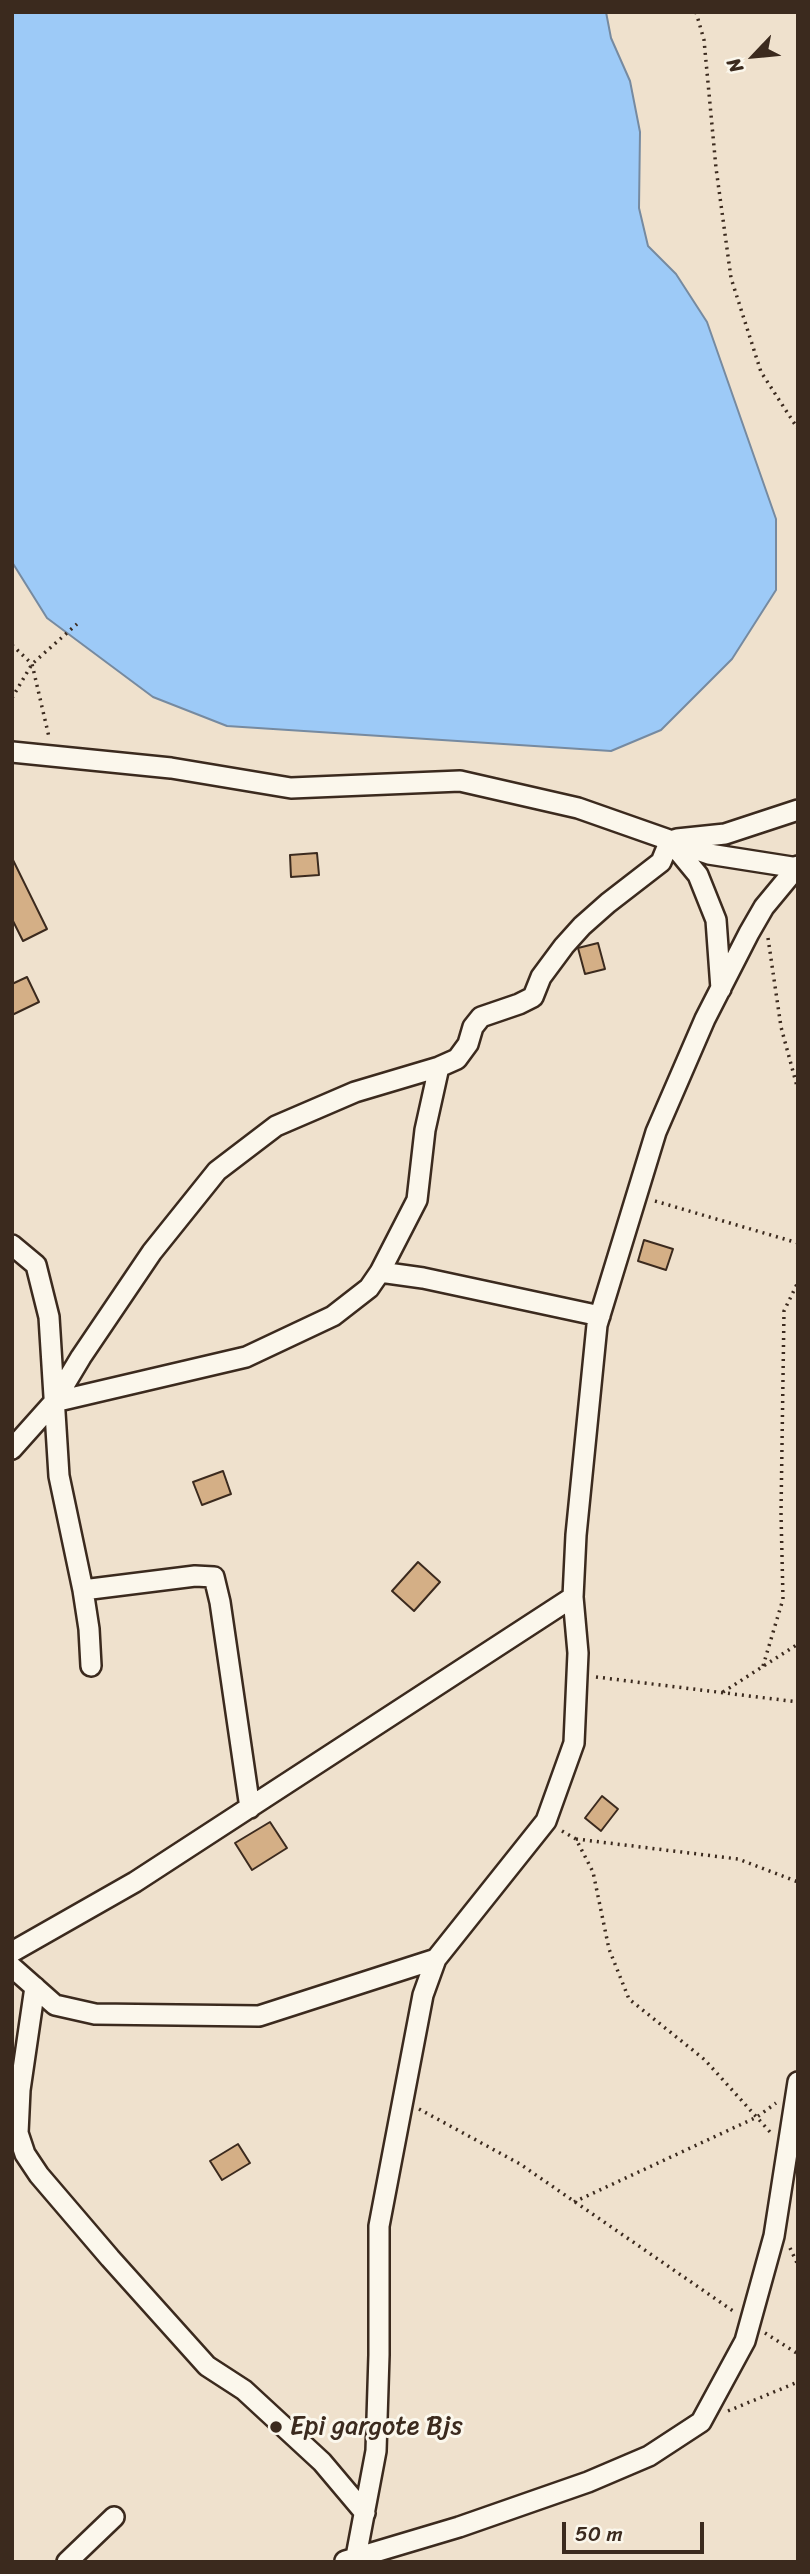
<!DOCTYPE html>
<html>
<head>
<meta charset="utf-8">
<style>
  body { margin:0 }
  #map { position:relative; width:810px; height:2574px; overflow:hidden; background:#efe1cd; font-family:Sriracha,sans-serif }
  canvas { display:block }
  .frame { position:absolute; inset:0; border:14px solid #3b2a1e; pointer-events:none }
  .north { position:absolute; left:719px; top:21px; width:70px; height:70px; -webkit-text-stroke:5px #fbf7ec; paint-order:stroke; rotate:244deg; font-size:19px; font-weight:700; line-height:28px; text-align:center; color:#3b2a1e }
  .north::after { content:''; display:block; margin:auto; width:24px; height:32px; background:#3b2a1e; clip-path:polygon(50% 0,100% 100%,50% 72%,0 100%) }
  .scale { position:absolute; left:562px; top:2522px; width:142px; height:32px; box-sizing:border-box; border:4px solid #3b2a1e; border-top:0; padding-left:9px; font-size:21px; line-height:24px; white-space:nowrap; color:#3b2a1e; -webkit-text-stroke:5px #fbf7ec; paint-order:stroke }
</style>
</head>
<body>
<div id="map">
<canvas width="810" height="2574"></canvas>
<div class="frame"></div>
<div class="north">N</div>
<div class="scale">50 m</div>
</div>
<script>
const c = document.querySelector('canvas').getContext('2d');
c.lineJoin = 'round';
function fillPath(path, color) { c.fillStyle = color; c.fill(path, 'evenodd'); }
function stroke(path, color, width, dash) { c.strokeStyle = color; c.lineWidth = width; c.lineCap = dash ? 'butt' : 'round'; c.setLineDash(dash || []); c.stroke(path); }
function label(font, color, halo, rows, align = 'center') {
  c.font = font + ' Sriracha,sans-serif'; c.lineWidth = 6; c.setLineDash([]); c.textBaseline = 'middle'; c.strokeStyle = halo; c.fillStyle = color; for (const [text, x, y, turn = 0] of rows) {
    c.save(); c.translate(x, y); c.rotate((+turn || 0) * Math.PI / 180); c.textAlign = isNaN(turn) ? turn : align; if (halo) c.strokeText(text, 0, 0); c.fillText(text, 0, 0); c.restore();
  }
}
const water = new Path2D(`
  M12,12H606L611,38L630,81L640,132L639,208L648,246L676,274L707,322L776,519V590L732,659L661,730L611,751L227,726L153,697L47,618L12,562Z`);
const building = new Path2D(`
  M317,853L319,875L291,877L290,855Z
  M12,858L47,929L23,941L12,919Z
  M598,943L605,969L585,974L578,948Z
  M27,977L39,1002L12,1015V984Z
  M644,1240L673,1249L666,1270L638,1261Z
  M223,1471L231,1494L202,1505L193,1482Z
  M418,1562L440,1582L414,1611L392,1591Z
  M602,1796L618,1809L601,1831L585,1818Z
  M270,1822L287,1848L252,1870L235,1843Z
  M238,2144L250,2163L222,2180L210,2161Z`);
const path = new Path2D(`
  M696,12L704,40L716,168L731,278L761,372L798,429
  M12,645L32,664L49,737
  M12,698L32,664L77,624
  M768,938L781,1027L798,1090
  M655,1201L798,1243
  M763,1666L783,1599L781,1513L784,1311L798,1282
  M596,1677L798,1702
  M723,1692L798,1644
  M562,1831L576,1839L593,1872L609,1949L629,1999L705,2060L771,2133
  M576,1839L738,1859L798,1882
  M419,2109L520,2164L736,2313
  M574,2202L757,2117L776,2103
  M790,2248L798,2265
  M765,2333L798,2354
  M728,2411L798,2382`);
const minor = new Path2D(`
  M12,752L171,768L291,788L460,781L578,808L709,854L798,868
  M677,839L725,834L798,810
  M670,841L698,875L716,920L721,989
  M12,1245L36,1265L49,1317L59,1476L83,1590L89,1629L91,1666
  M380,1272L423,1278L600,1316
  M54,1402L246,1357L333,1316L369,1288L380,1272L417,1200L425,1130L439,1067
  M12,1449L54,1402L81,1357L152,1252L217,1171L276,1126L355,1092L439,1067L457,1059L468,1044L473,1027L481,1017L519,1004L533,997L541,977L564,946L582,926L608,903L661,862L670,840
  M83,1590L195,1576L214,1577L220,1602L250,1808
  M12,1952L135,1882L573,1597
  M12,1967L55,2005L95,2014L259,2016L436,1959
  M35,1987L20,2090L18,2133L25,2154L39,2175L110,2258L207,2366L244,2390L322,2462L365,2513
  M345,2561L459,2527L588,2482L649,2456L701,2422L745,2341L774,2236L798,2082
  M67,2562L114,2517
  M355,2562L376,2451L379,2355V2226L423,1995L436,1959L546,1821L574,1743L578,1653L573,1597L576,1535L597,1325L656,1132L705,1019L749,933L764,907L798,866`);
const markers = [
  [276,2427,7,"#3b2a1e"]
];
const poiNames = [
  ["Epi gargote Bjs",290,2427]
];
fillPath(water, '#9dcaf7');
stroke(water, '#768aa0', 2);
fillPath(building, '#d4af86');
stroke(building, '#3b2a1e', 2);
stroke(minor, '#3b2a1e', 24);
stroke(path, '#3b2a1e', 3.5, [2, 5]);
stroke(minor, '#fbf7ec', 19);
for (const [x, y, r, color] of markers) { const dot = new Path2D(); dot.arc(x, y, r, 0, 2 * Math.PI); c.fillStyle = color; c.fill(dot); stroke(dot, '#fbf7ec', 2.5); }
label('26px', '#3b2a1e', '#fbf7ec', poiNames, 'left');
</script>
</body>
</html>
